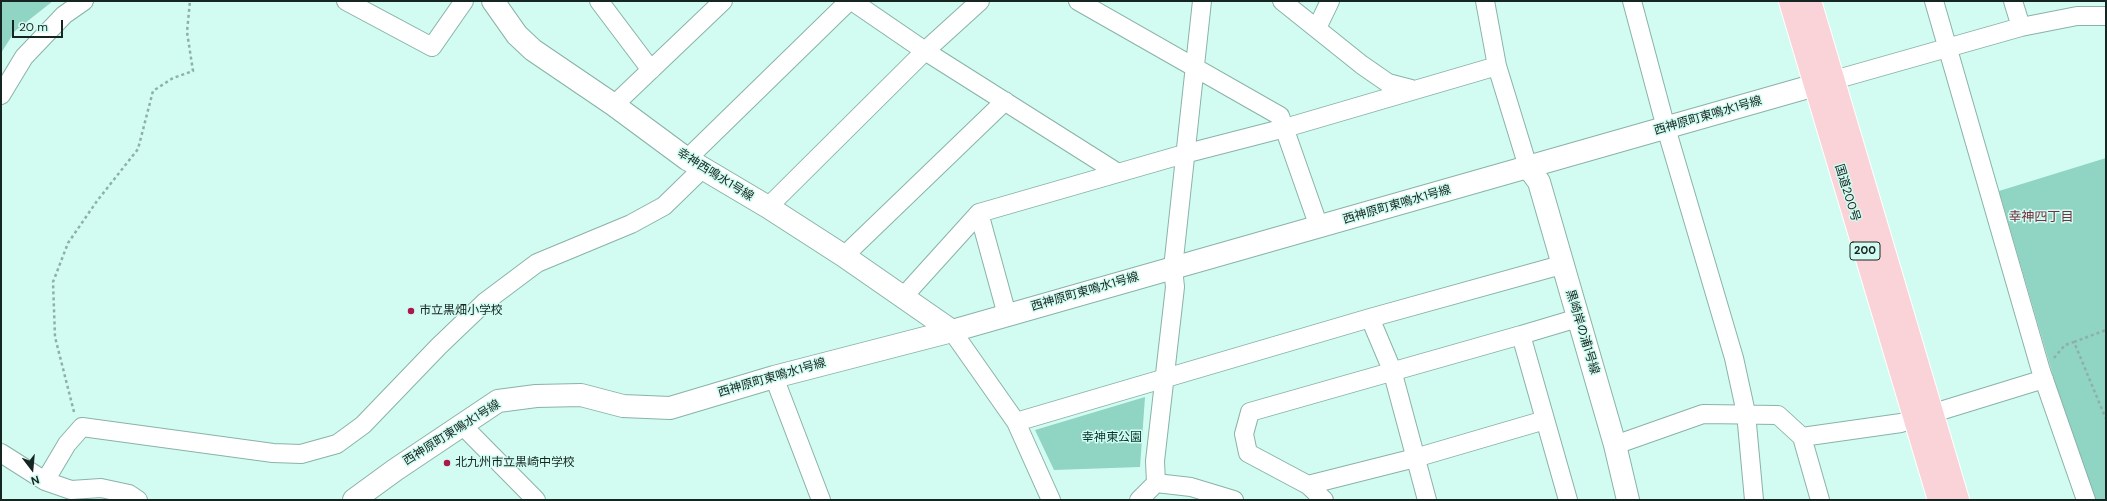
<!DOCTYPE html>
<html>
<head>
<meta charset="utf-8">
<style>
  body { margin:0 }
  #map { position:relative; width:2107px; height:501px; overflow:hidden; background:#d2fcf1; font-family:"DM Sans",sans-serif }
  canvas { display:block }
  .frame { position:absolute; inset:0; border:2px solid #152521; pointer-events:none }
  .north { position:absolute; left:12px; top:449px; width:40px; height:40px; -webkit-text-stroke:3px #d2fcf1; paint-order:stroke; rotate:164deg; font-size:11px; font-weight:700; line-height:16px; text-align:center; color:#152521 }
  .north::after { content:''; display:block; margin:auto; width:14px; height:18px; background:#152521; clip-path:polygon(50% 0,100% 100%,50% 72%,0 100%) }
  .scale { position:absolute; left:12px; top:20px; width:51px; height:18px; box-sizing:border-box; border:2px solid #152521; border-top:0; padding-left:5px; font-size:12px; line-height:14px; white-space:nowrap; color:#152521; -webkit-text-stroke:3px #d2fcf1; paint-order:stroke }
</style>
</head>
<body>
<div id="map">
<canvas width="2107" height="501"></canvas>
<div class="frame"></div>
<div class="north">N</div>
<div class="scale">20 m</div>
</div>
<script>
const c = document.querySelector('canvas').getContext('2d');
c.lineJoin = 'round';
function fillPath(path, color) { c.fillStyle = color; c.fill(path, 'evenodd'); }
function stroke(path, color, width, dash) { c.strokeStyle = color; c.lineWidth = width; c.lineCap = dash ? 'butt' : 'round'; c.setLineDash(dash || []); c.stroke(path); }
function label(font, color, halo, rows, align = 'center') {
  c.font = font + ' "DM Sans","Noto Sans JP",sans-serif'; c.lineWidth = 3; c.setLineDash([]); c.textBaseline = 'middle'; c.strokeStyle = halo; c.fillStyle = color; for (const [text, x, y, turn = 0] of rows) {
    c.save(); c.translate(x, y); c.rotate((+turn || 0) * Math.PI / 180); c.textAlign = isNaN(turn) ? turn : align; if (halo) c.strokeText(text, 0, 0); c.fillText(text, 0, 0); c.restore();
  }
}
const green = new Path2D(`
  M1,1H53L15,31L1,53Z
  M2106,158V500H2094L2059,396L1999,191Z
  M1145,397L1140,467L1054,470L1035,430Z`);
const path = new Path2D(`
  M2074,342L2106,330
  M2054,358L2065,345L2074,342L2106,419
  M74,412L55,337L53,282L68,243L97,201L138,149L153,91L173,78L193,71L187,32L190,1`);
const minor = new Path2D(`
  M346,1L432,47L464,1
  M599,1L651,70
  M852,1L925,51L1118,173
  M1078,1L1280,116L1319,227
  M1282,1L1362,65L1388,83L1411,89
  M1485,1L1497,66L1528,167
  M1632,1L1666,128L1734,358L1746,413L1754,500
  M1934,1L2041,371L2086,500
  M2013,1L2021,27
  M1317,28L1330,1
  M1834,80L2021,27L2077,16H2106
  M1,95L24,57L64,15L84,1
  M614,105L723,1
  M687,159L849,1
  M768,207L925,51L980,1
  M979,213L1007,315
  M844,256L1005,101
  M903,297L979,213L1184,154L1285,128L1497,66
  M1370,318L1392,370L1427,500
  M952,331L1016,422L1051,500
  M1521,335L1250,412L1244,434L1248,453L1308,485L1415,458L1545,420
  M774,377L821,500
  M1016,422L1370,318L1561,265
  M462,425L536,500
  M1802,437L1901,423L2044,379
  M1615,445L1703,414L1778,415L1802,437L1820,500
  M1,453L45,481L71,490L101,488L129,494L138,500
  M45,481L67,444L82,427L273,453L301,454L337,444L363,425L439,346L485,302L537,263L631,224L664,206L702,169
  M1156,483L1155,461L1175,287L1173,268L1202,1
  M1308,485L1324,500
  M1139,500L1156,483L1191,487L1234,500
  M1568,500L1521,335L1578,318`);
const tertiary = new Path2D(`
  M493,1L517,35L533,50L614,105L687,159L768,207L844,256L952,331
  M1528,167L1539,182L1615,445L1628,500
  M354,500L395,470L498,401L536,396L581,395L623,406L670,408L774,377L952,331L1833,80`);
const trunk = new Path2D(`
  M1790,1L1939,500
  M1810,1L1958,500`);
const markers = [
  [411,311,4,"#ab184a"],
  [447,463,4,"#ab184a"]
];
const shields = [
  [1865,251,30]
];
const shieldNames = [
  ["200",1865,251]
];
const streetNames = [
  ["西神原町東鳴水1号線",1708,116,-16],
  ["幸神西鳴水1号線",715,175,32],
  ["国道200号",1847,193,73],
  ["西神原町東鳴水1号線",1397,205,-16],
  ["西神原町東鳴水1号線",1085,292,-16],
  ["黒崎岸の浦1号線",1582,332,73],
  ["西神原町東鳴水1号線",772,378,-16],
  ["西神原町東鳴水1号線",452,433,-32]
];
const poiNames = [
  ["市立黒畑小学校",419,311],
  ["北九州市立黒崎中学校",455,463]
];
const parkNames = [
  ["幸神東公園",1112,438]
];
const neighbourhoodNames = [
  ["幸神四丁目",2041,218]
];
fillPath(green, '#90d4c4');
stroke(minor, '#8ab2a8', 20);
stroke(tertiary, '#8ab2a8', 24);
stroke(trunk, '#fff', 24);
stroke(path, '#8fb0a8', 2.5, [3, 3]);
stroke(minor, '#fff', 18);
stroke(tertiary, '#fff', 22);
stroke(trunk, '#fad3d8', 22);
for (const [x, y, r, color] of markers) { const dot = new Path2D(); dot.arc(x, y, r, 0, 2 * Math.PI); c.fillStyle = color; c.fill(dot); stroke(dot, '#d2fcf1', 1.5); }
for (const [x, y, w] of shields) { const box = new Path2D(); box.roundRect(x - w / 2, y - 9, w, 18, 3); c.fillStyle = '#d2fcf1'; c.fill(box); stroke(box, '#152521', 1); }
label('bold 11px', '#152521', null, shieldNames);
label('12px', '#152521', '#d2fcf1', streetNames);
label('12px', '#152521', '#d2fcf1', poiNames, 'left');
label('12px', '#03352d', '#d2fcf1', parkNames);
label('13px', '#773040', '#d2fcf1', neighbourhoodNames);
</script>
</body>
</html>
